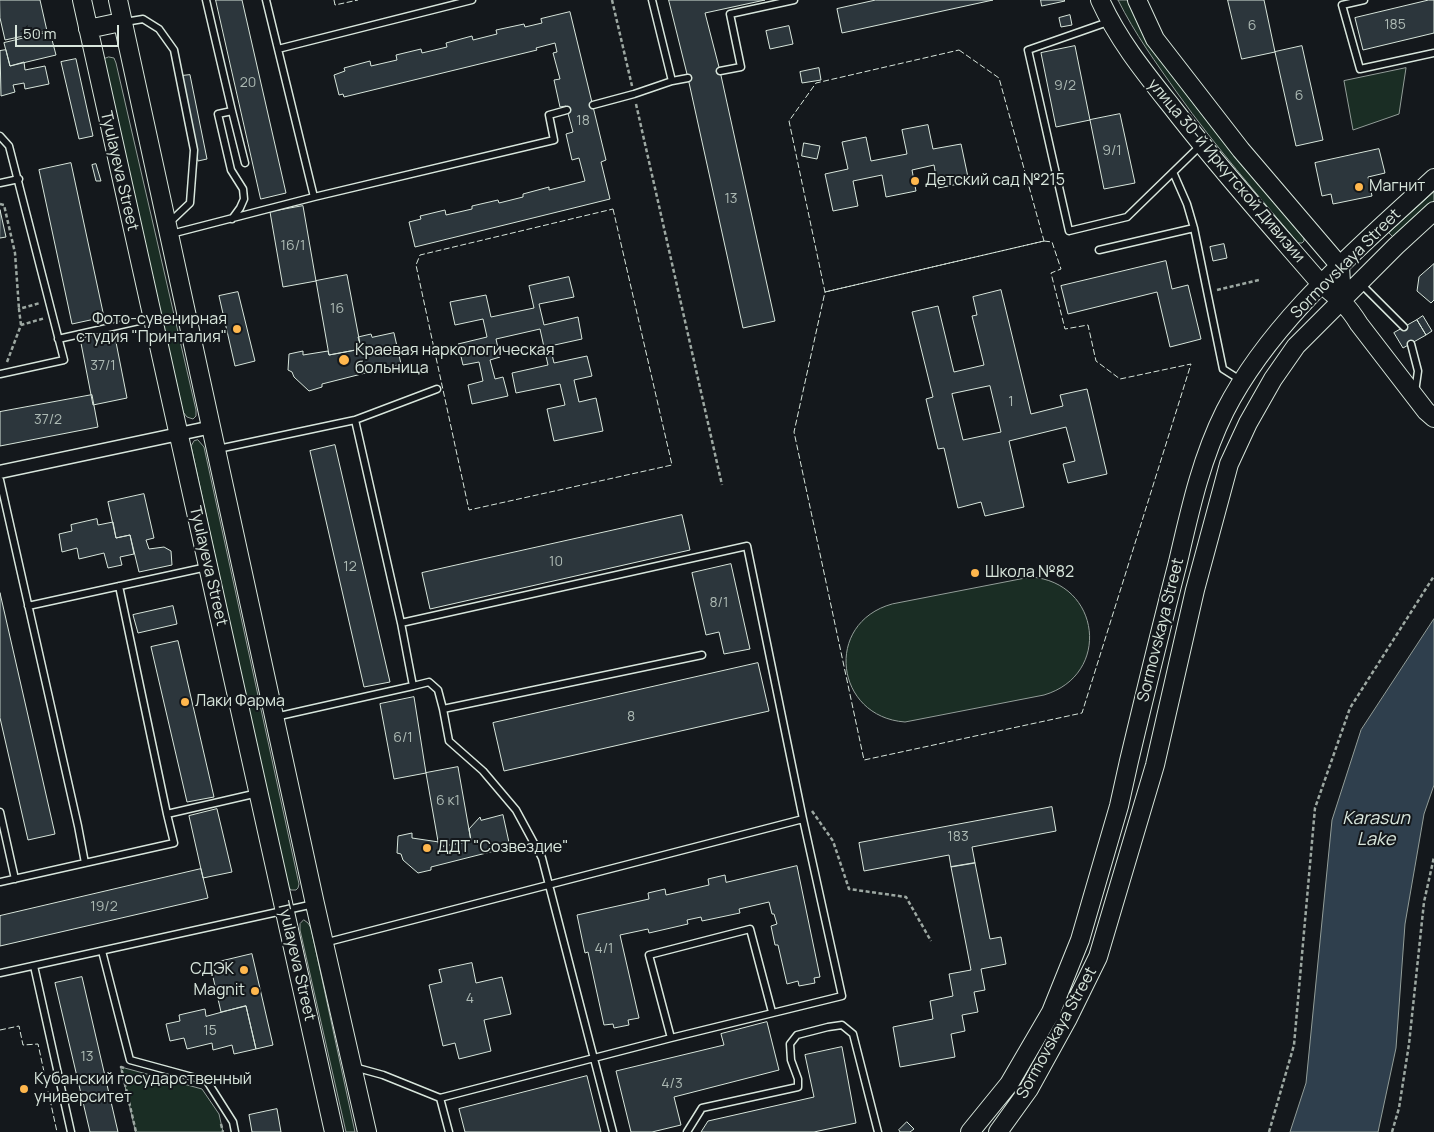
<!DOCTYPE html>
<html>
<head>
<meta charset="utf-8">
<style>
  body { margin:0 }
  #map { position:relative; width:1434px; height:1132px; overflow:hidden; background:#14181c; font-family:Manrope,sans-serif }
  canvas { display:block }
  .scale { position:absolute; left:15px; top:25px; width:104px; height:22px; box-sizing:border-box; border:2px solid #d8e6dc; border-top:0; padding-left:6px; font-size:15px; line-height:18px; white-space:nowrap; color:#d8e6dc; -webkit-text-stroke:4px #14181c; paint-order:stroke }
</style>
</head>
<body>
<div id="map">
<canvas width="1434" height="1132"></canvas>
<div class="scale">50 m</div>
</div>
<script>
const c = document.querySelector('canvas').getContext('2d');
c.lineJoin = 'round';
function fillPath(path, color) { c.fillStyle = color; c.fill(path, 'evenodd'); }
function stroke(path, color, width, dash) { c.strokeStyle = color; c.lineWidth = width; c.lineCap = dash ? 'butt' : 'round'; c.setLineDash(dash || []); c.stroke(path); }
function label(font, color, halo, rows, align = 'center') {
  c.font = font + ' Manrope,sans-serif'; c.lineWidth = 4; c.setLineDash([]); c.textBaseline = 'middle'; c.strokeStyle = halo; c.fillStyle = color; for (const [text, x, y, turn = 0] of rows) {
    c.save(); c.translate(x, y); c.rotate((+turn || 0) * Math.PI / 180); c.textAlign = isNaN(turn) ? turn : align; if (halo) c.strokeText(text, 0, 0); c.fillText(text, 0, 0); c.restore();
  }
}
const green = new Path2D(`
  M1118,0H1127L1153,48L1196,107L1236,157L1304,237V241L1302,243H1298C1257,194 1215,146 1178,94C1156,63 1135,34 1118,0Z
  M109,57L114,58L116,63L196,410V416L193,419L187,417L183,412L105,67L104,59Z
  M1406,68L1399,114L1353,130L1344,81Z
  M1434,192V201L1394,238L1389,233Z
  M198,440L204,447L299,884L298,888L296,890H291L287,885L191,446L194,441Z
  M1031,577C1101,582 1112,675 1044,695L905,722C835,717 823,623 892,604Z
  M304,920L308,923L311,928L355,1132H346L300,930V924Z
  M121,1067L202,1089L219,1114L223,1132H136Z`);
const water = new Path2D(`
  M1434,619V785L1424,814L1405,924L1396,1048L1378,1132H1290L1306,1083L1332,820L1361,730Z`);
const building = new Path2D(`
  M0,0H40L47,31L5,40L0,18Z
  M216,0H242L286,193L261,199Z
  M669,0H765L705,13L720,71L775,321L743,328L688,78Z
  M876,0H993L842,33L837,9Z
  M1041,0H1064L1065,1L1042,6Z
  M1228,0H1264L1275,52L1242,59Z
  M1429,0H1434V33L1363,50L1355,18Z
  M570,12L606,160L601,162L610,199L415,247L409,222L421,219L420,216L445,210L446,215L472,209V206L498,200L499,203L523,197V194L549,187V190L585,181L579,158L572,160L566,134L573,132L566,106L560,107L554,80L560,79L553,53L557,52L555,43L536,48L537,50L344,97L343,94L339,95L334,75L345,71L344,68L370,61L371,66L397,60L396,55L421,49L422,53L447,47L446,43L472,36L473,40L497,34L496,30L524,24L525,27L542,23L541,19Z
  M1070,15L1072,25L1061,27L1059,18Z
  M789,26L793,44L770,49L766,31Z
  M50,32L56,55L10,66L4,43Z
  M1075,46L1090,120L1056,127L1041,53Z
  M1302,46L1323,140L1296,146L1275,52Z
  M6,50L10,66L24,62L25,70L45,66L49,84L25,89L24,83L13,85L15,92L1,96L0,51Z
  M76,59L93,136L79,139L61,62Z
  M819,68L821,80L802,83L800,72Z
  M190,75L207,159L198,161L181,76Z
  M1120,114L1135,183L1104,189L1090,120Z
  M928,125L933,149L961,144L969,182L938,188L934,165L912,170L916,191L886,197L882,175L853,181L858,206L833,211L825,174L848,169L842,142L866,137L871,161L907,154L902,130Z
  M804,143L820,146L817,159L802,156Z
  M1379,149L1385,173L1368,177L1372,196L1333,204L1331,194L1322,196L1315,163Z
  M71,163L104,317L72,324L39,170Z
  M96,164L101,181H96L92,165Z
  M303,206L316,281L283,287L270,212Z
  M0,210L6,237L0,238Z
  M1224,244L1227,258L1213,261L1210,247Z
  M1166,261L1172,289L1188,285L1201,339L1170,347L1157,292L1068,314L1061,286Z
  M1434,264V300L1431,303L1417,291L1419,277Z
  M347,275L361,349L329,355L316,281Z
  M569,277L574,297L539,304L544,325L578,317L582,339L550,346L554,363L587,356L592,376L574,380L579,402L596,398L603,431L554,441L547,409L565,405L560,384L516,393L512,373L548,365L540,329L496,339L500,357L490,360L495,379L503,377L508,396L472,404L468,385L483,381L479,362L463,365L458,344L487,337L483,319L455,325L450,302L486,295L491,317L534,308L529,286Z
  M1001,290L1031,414L1063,406L1060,395L1087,389L1107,474L1068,483L1063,464L1075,461L1066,427L1009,441L1024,507L985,516L981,502L958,508L944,448L938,449L926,399L933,397L912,312L938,306L954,372L984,365L972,316L977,315L973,297ZM990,386L1001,432L963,440L952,394Z
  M238,292L255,361L235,366L219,296Z
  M1423,316L1432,331L1426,335L1417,320Z
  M1417,320L1426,335L1403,348L1394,333Z
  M114,332L127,398L93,405L80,338Z
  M394,333L401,364L322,384V387L309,391L294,377L292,372L288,370L289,354L303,351V355L328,351L329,355L361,349L358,337L371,334L372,337Z
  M92,395L98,427L0,446V412Z
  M335,445L390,682L364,687L310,451Z
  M144,494L154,538L146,540L149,549L164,547L171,551L172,565L139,572L130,535L116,538L108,502Z
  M682,515L690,550L430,609L422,573Z
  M97,519L98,525L113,522L116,538L130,535L134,554L120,557L122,565L108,568L104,553L79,559L77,548L62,552L59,534L72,531L71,525Z
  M731,564L750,649L724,654L719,632L706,635L692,573Z
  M0,593L55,834L28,840L0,718Z
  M173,606L177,624L138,633L133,615Z
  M178,641L214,797L187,802L151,647Z
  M758,663L769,711L504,771L493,723Z
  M414,697L426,773L394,779L380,704Z
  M458,767L471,841L439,847L426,773Z
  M1052,807L1056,831L972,847L975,863L951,867L949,855L864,871L859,843Z
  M217,809L232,872L203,878L189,816Z
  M503,815L510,847L431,867V870L418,873L403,860L401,854L397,853L398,836L412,833V838L439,842V847L471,841L469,829L480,817L481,820Z
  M975,863L990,939L1001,937L1006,964L981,969L985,990L974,992L978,1012L962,1015L965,1031L951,1034L955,1057L900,1067L893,1027L933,1019L930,1001L953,996L949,974L971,970L951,867Z
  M797,866L820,977L814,978L815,983L799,986L798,981L787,984L778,945H775L771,926L777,924L774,914H772L769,902L739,909L740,913L702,921L701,917L687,920L688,924L649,933L648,929L620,935L639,1018L628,1020L629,1025L614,1028L613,1024L604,1025L588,952L585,953L577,915L649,899L648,893L665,889L666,895L709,885L708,879L725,875L726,882Z
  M201,869L208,898L0,946V916Z
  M252,954L273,1045L256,1049L246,1006L221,1012L210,964Z
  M472,963L476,983L502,977L511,1014L484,1020L491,1051L459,1059L455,1043L443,1046L429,985L442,982L439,970Z
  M82,977L118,1132H90L55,983Z
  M246,1006L256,1049L234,1054L232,1045L213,1050L212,1043L187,1049L184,1038L170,1041L166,1024L180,1021L179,1015L205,1009L206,1016Z
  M767,1022L779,1070L674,1097L681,1125L652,1132H631L616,1071L724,1045L721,1034Z
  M842,1047L856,1123L814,1132H701L708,1121L814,1097L805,1055Z
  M587,1076L601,1132H465L459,1109Z
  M277,1109L281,1132H252L249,1115Z
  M907,1122L914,1129L910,1132H900L899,1130Z`);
const path = new Path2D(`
  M612,0L632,86
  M636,104L722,485
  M0,204L4,205L15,253L19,309
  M1217,290L1259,280
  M21,325L19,309L40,303
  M7,362L21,325L45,318
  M812,811L833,841L849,889L906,897L931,941
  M124,1068L121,1067L136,1132
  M221,1124L223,1132
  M1269,1132L1294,1045L1315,808L1350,708L1434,576
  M1392,1132L1399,1108L1409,1044L1424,902L1434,857`);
const lane = new Path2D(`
  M206,0L232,111L218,114L231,170L243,189L244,199L240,208L232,219
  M266,0L314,197
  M652,0L672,81
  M1364,0L1342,5L1360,69L1434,53
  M125,22L143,19L159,29L174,50L194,150L190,203L169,223
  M1108,22L1028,50L1069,231L1127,217L1200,146
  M278,49L472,0
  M720,71L741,67L730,14L794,0
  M593,105L634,94L672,81L688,78
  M232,111L245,163
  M0,136L9,146L64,360L0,374
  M1173,172L1187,204L1194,228L1223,369L1242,381
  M0,183L19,179
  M171,234L314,197L554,140L549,115L567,110
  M1099,250L1194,228
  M1361,284L1404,327
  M58,339L152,318
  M1411,344L1418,371L1415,392
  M355,420L401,623L413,686L429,682L438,690L443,709L449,741L483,771L516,810L542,858L613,1132
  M218,449L355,420L437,389
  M0,480L78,826L85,863
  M119,586L167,814L258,793
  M28,606L207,567
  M401,623L747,546L803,819
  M443,709L702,655
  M275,717L413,686
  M0,812L15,879
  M0,882L174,843L167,814
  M324,943L803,819L842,996L671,1038L440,1098L383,1075L354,1067
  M102,951L130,1060L207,1081L233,1122L235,1132
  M34,966L71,1132
  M0,973L314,904
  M671,1038L649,955L750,929L772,1012
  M440,1098L449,1132
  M687,1132L702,1108L798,1087V1079L791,1060L790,1044L797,1035L828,1027L842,1025L853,1034L878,1132`);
const street = new Path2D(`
  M0,472L212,427`);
const secondary = new Path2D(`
  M82,0L334,1132
  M118,0L315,904L367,1132
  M1100,0C1118,40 1145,73 1172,107C1219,168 1271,226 1321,284C1338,297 1348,306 1359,324L1426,411L1434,418
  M1137,0L1155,39L1241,150L1340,266L1342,300
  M88,29L121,22
  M970,1132L1009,1084L1051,1012L1080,940L1119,806L1129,761C1145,694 1161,628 1178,562C1190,510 1201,459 1225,411C1272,319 1360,247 1434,178
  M998,1132L1029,1089L1067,1020L1098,957L1155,765L1195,590L1229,464L1248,423L1273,379L1296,346L1396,246L1434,211`);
const fence = new Path2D(`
  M334,0L335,5L358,0
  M959,50L999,78L1044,241L825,292L789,121L816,83Z
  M613,209L672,465L469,510L416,265L420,255Z
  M1044,241L1052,242L1061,269L1051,273L1065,329L1088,325L1096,361L1120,379L1191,364L1082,713L864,760L794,432L825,292Z
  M0,1030L19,1026L23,1045L38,1044L57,1132`);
const markers = [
  [915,181,5,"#ffb74d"],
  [1359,187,5,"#ffb74d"],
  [237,329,5,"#ffb74d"],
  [344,360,6,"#ffb74d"],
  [975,573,5,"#ffb74d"],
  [185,702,5,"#ffb74d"],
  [427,848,5,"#ffb74d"],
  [244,970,5,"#ffb74d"],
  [255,991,5,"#ffb74d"],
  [24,1089,5,"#ffb74d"]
];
const numberNames = [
  ["185",1395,25],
  ["6",1252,26],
  ["20",248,83],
  ["9/2",1065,86],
  ["6",1299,96],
  ["18",583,121],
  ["9/1",1112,151],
  ["13",731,199],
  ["16/1",293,246],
  ["16",337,309],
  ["37/1",103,366],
  ["1",1011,402],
  ["37/2",48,420],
  ["10",556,562],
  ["12",350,567],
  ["8/1",719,603],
  ["8",631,717],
  ["6/1",403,738],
  ["6 к1",448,801],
  ["183",958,837],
  ["19/2",104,907],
  ["4/1",604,949],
  ["4",470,999],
  ["15",210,1031],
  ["13",87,1057],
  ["4/3",672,1084]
];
const streetNames = [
  ["Tyulayeva Street",119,171,77],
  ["улица 30-й Иркутской Дивизии",1226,171,50],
  ["Sormovskaya Street",1346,264,-45],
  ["Tyulayeva Street",208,566,77],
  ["Sormovskaya Street",1161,630,-76],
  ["Tyulayeva Street",296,961,77],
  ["Sormovskaya Street",1057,1033,-61]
];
const poiNames = [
  ["Детский сад №215",925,181],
  ["Магнит",1369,187],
  ["Фото-сувенирная",227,320,"right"],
  ["студия \"Принталия\"",227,338,"right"],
  ["Краевая наркологическая",355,351],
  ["больница",355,369],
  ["Школа №82",985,573],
  ["Лаки Фарма",195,702],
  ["ДДТ \"Созвездие\"",437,848],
  ["СДЭК",234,970,"right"],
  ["Magnit",245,991,"right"],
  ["Кубанский государственный",34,1080],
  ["университет",34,1098]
];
const waterNames = [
  ["Karasun",1376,819],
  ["Lake",1376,840]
];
fillPath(green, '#1a2d24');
stroke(green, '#939e99', 1);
fillPath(water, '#2f3f4d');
stroke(water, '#939e99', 1);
fillPath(building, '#2c363c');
stroke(building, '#d8e6dc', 1);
stroke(lane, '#d8e6dc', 9);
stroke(street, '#d8e6dc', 15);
stroke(secondary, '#d8e6dc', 20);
stroke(path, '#9da8a2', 2.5, [4, 2.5]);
stroke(lane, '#14181c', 6);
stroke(street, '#14181c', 12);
stroke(secondary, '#14181c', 18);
stroke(fence, '#d8e6dc', 1, [6, 2.5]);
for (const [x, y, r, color] of markers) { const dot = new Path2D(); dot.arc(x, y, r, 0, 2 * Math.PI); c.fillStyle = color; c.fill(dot); stroke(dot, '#14181c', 2); }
label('14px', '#adbab4', null, numberNames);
label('16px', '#d8e6dc', '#14181c', streetNames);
label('16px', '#d8e6dc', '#14181c', poiNames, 'left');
label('italic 18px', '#d8e6dc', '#14181c', waterNames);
</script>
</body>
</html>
